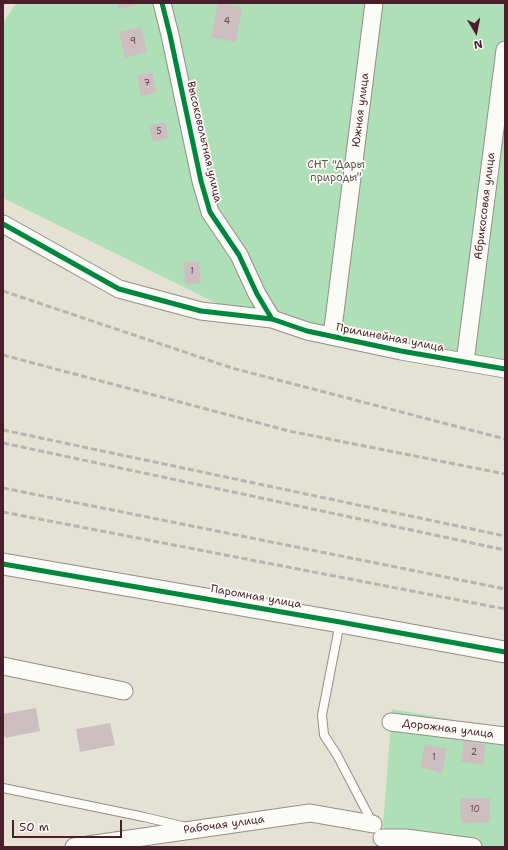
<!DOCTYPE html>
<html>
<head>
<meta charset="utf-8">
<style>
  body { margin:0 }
  #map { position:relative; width:508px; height:850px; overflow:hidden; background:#e4e2d3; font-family:"Shantell Sans",sans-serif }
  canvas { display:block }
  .frame { position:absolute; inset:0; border:4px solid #4a1f2b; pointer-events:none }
  .north { position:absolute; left:456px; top:12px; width:40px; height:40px; -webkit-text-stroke:3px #fdfcf7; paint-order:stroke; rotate:170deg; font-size:11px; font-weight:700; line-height:16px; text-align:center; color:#4a1f2b }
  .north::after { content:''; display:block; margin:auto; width:14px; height:18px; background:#4a1f2b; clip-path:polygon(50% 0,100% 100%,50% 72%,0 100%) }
  .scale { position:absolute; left:12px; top:820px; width:110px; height:18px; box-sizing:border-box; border:2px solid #4a1f2b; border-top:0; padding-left:5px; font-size:12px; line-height:14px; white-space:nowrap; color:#4a1f2b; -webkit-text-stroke:3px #fdfcf7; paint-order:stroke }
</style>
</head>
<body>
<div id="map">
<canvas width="508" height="850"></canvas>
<div class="frame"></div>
<div class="north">N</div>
<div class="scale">50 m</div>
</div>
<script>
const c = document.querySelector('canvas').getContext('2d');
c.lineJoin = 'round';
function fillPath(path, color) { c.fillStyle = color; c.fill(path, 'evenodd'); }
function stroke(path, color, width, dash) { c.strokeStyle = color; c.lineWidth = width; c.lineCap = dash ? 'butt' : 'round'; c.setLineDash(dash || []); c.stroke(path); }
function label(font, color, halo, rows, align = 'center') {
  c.font = font + ' "Shantell Sans",sans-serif'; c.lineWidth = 3.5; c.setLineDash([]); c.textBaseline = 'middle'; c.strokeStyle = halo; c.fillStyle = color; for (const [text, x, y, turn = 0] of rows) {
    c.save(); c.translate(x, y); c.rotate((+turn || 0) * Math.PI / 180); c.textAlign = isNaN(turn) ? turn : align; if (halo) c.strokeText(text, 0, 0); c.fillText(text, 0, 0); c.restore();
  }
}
const green = new Path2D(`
  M16,3H505V378L267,328L3,198V23Z
  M392,709L505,729V847H395L383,827Z`);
const building = new Path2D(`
  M117,3H134L135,5L118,9Z
  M218,3L242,8L236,42L211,37Z
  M141,27L147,52L125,58L119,32Z
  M152,72L157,92L141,96L137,76Z
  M165,122L169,138L153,142L149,126Z
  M199,261L201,283L185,284L184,262Z
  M36,708L40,731L5,738L3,728V714Z
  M110,723L115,745L80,752L76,729Z
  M464,741L486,745L483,765L461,762Z
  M425,744L447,749L442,773L420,767Z
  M460,798H490V822L461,823Z`);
const service = new Path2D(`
  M340,622L322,715L324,735L337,755L373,824
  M3,788L144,817L182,826`);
const minor = new Path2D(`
  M162,3L170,35L201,181L210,212L239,255L257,294L272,319
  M3,224L119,289L201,311L272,319L307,331L401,351L505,369
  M332,336L374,3
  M465,362L505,50
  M3,666L124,691
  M391,722L505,736
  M382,838H406L473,847
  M74,847L310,813L373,824`);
const tertiary = new Path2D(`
  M3,564L340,622L505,652`);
const rail = new Path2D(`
  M3,291L232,368L505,439
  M3,355L289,431L505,474
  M3,430L505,536
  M3,443L505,550
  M3,488L505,589
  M3,512L505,609`);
const cycleway = new Path2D(`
  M162,3L170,35L201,181L210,212L239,255L257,294L272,319
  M3,224L119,289L201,311L272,319L307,331L401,351L505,369
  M3,564L340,622L505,652`);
const numberNames = [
  ["4",227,22],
  ["9",133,42],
  ["7",147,84],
  ["5",159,132],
  ["1",192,272],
  ["2",474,753],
  ["1",434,758],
  ["10",475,810]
];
const streetNames = [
  ["Южная улица",361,110,-83],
  ["Высоковольтная улица",204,142,77],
  ["Абрикосовая улица",485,206,-83],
  ["Прилинейная улица",390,338,11],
  ["Паромная улица",256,597,10],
  ["Дорожная улица",448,729,7],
  ["Рабочая улица",224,825,-8]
];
const parkNames = [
  ["СНТ \"Дары",336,165],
  ["природы\"",336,178]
];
fillPath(green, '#afdfb7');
fillPath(building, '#cdbec2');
stroke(service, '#968e88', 10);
stroke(minor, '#968e88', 19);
stroke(tertiary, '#968e88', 23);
stroke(service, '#fbfbf8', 8);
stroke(minor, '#fbfbf8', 17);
stroke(tertiary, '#fbfbf8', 21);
stroke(rail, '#b9b3b3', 3, [6, 3]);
stroke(cycleway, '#00873e', 5);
label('9px', '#6b4751', null, numberNames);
label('11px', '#4a1f2b', '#fdfcf7', streetNames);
label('11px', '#5b584e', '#fdfcf7', parkNames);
</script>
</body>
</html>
